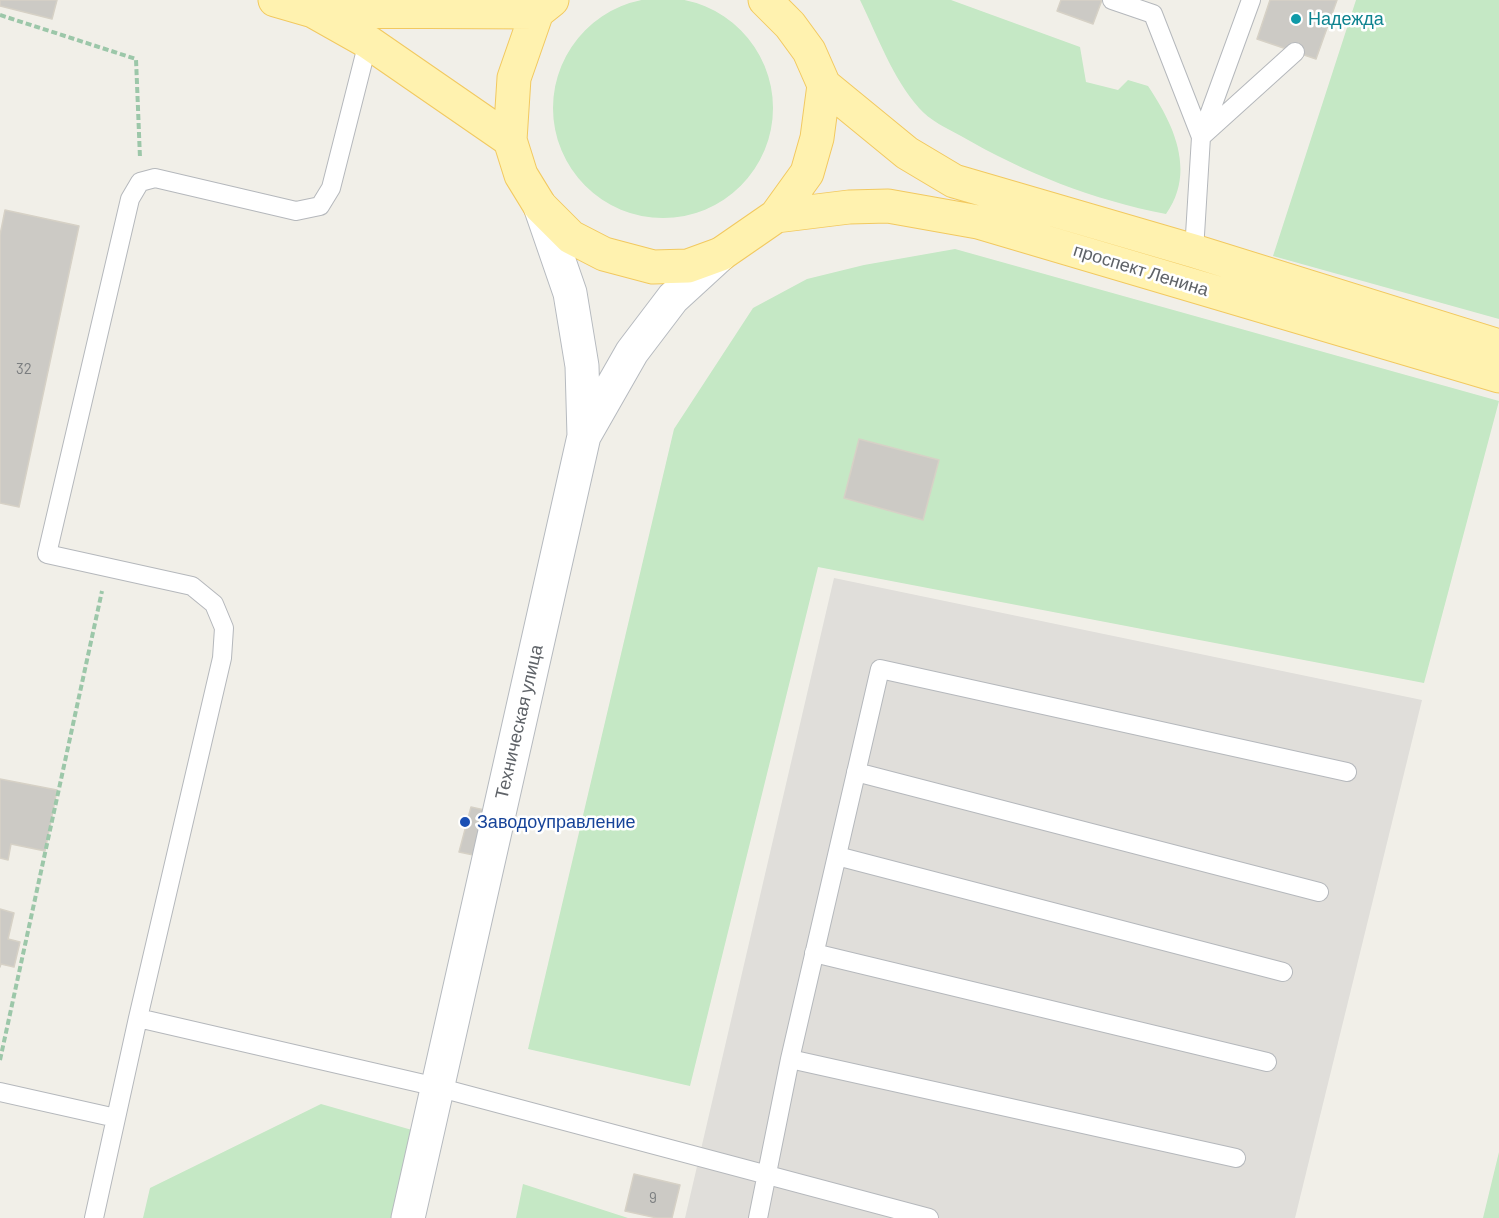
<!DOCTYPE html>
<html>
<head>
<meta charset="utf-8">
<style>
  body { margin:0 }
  canvas { display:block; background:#f1efe8 }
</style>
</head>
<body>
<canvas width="1499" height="1218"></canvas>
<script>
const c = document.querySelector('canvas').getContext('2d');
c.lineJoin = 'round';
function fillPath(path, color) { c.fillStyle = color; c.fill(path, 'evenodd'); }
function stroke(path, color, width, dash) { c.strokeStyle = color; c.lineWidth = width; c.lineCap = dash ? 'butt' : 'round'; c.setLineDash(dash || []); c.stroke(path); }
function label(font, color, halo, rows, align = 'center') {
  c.font = font + ' Barlow,sans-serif'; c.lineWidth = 5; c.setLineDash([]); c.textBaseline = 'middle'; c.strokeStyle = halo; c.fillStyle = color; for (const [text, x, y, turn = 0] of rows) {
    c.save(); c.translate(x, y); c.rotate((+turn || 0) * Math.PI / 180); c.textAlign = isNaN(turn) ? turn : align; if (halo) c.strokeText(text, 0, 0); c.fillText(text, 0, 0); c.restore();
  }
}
const industrial = new Path2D(`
  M834,578L1422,700L1295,1218H685Z`);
const green = new Path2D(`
  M553 108a110 110 0 1 1 220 0a110 110 0 1 1-220 0Z
  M860,0H951L1080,47L1086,82L1118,90L1128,80L1148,86C1174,125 1196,171 1166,214C1093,200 1025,173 961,136C948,129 929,120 919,108C892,77 878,37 860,0Z
  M1356,0H1499V319L1273,256Z
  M955,249L1499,401L1424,683L818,567L690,1086L528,1049L674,429L753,308L807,279L864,265Z
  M321,1104L412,1130L392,1218H143L150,1188Z
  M1499,1152V1218H1483Z
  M523,1184L628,1218H516Z`);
const building = new Path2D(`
  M0,0H57L52,19L0,6Z
  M1061,0H1102L1093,24L1057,11Z
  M1270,0H1337L1316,59L1257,39Z
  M5,210L79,226L19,507L0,503V235Z
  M859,439L939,460L923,520L844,498Z
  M0,779L57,790L45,851L11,844L8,860L0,858Z
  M471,807L489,811L478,856L459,852Z
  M0,909L14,913L8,939L20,942L14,967L1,964L0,967Z
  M634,1174L680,1185L672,1218H657L625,1211Z`);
const path = new Path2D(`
  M0,15L136,59L140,158
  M0,1060L102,591`);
const service = new Path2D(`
  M1112,0L1153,14L1201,137L1194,251
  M1202,136L1295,52
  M1201,137L1251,0
  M856,772L1319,892
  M837,856L1283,972
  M814,953L1267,1062
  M138,1018L437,1087L929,1218
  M790,1059L1236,1158
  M0,1092L116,1118
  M94,1218L138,1018L222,658L224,628L214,604L192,586L47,554L130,199L140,182L155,178L296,211L320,206L331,188L368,42
  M758,1218L790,1059L880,669L1347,772`);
const secondary = new Path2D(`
  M584,436L632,352L673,298L721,254
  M408,1218L584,436L582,366L570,293L540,206`);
const primary = new Path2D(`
  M275,0L313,11L368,42L510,140
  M552,0L537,12L514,78L510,140L521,175L540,206L571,237L604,254L653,267L688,266L721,254L776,216L807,173L817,138L824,85
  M765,0L790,25L809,51L824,85L907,153L954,181L1194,251L1499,346
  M317,11L537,12
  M776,216L849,207L888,206L978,222L1499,376`);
const markers = [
  [1296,19,6,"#0f9aa8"],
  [465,822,6,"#1a4fb4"]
];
const numberNames = [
  ["32",24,369],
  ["9",653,1198]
];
const cultureNames = [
  ["Надежда",1308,19]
];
const streetNames = [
  ["проспект Ленина",1141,270,17],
  ["Техническая улица",519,722,-77]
];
const transitNames = [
  ["Заводоуправление",477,822]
];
fillPath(industrial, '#e0deda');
fillPath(green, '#c5e8c5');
fillPath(building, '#cccac5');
stroke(building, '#d6d1c6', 1.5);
stroke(service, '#b5b8bc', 20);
stroke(secondary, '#b6babf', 35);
stroke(primary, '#f2c960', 35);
stroke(path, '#9cc7a9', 4, [6, 3]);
stroke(service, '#fff', 18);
stroke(secondary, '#fff', 33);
stroke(primary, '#fff2af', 33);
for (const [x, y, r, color] of markers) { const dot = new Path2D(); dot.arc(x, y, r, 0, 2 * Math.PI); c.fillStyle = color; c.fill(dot); stroke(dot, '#fff', 2); }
label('15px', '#7a7d7f', null, numberNames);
label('18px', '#0d838f', '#fff', cultureNames, 'left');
label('18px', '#5f6368', '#fff', streetNames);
label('18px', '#164399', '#fff', transitNames, 'left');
</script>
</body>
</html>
